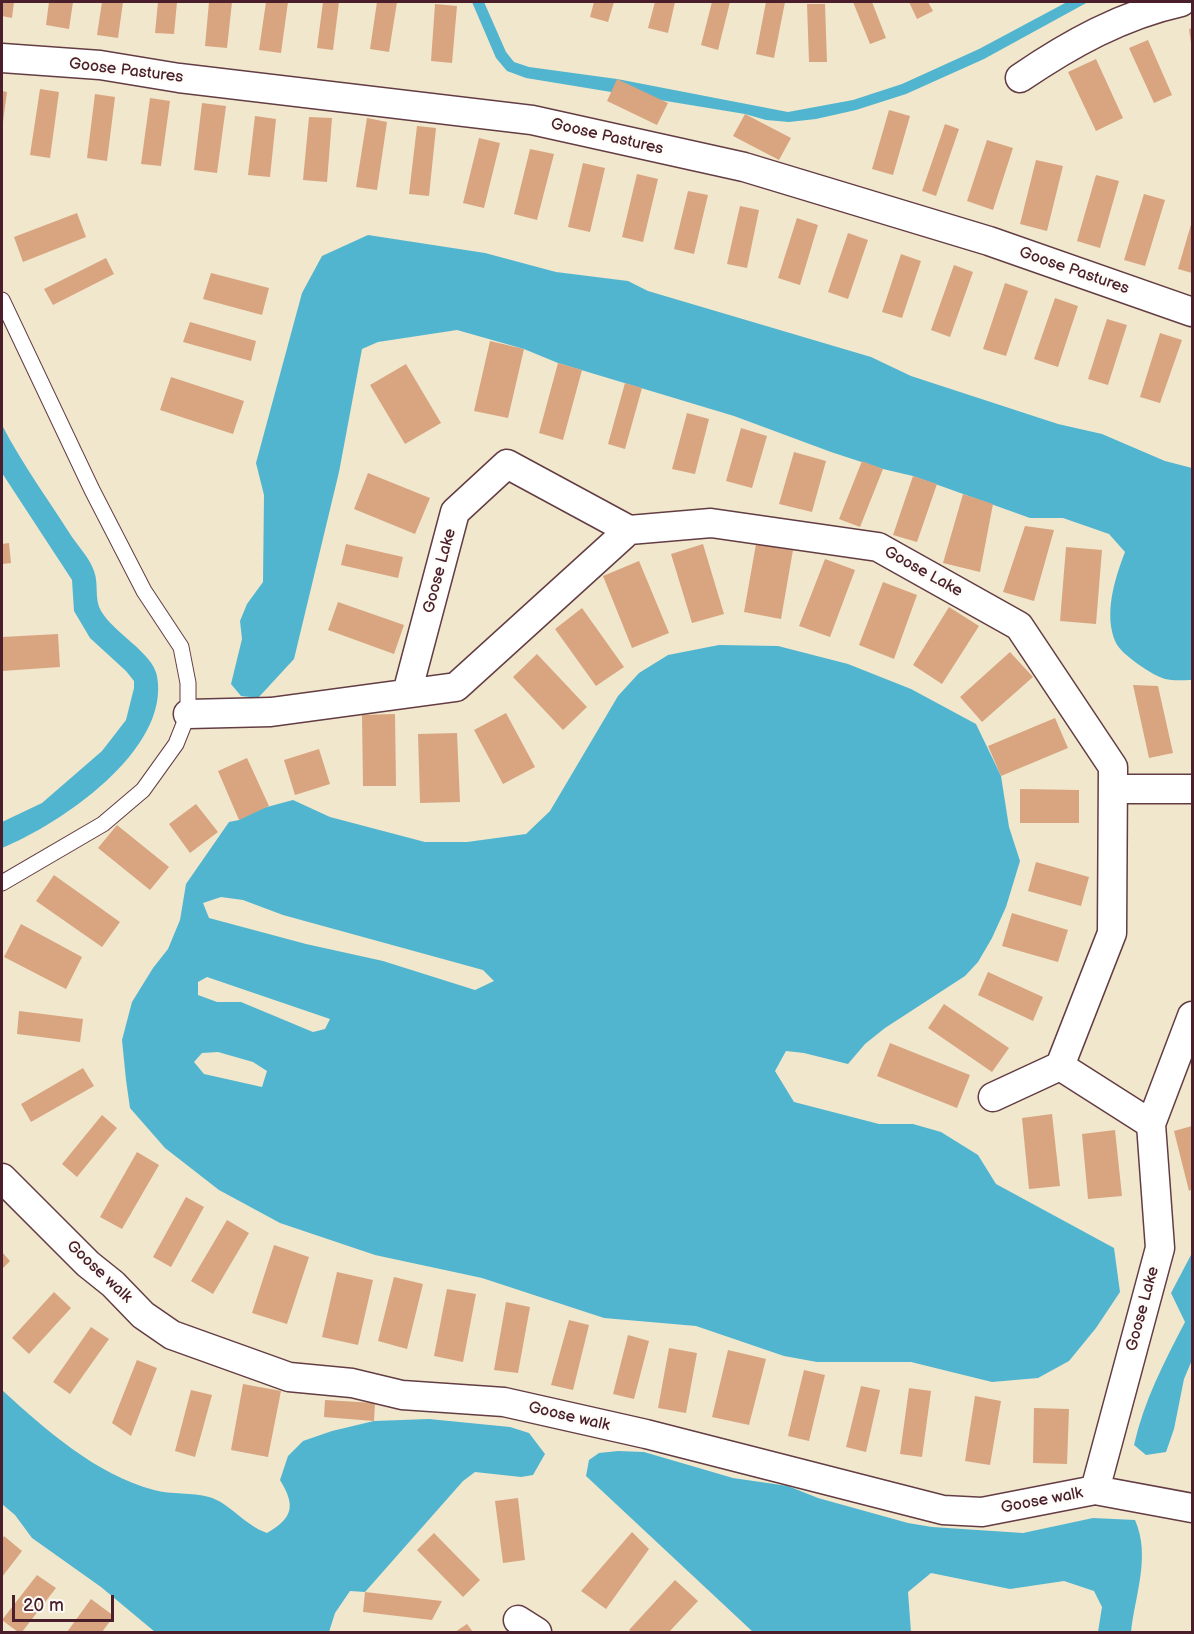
<!DOCTYPE html>
<html>
<head>
<meta charset="utf-8">
<style>
  body { margin:0 }
  #map { position:relative; width:1194px; height:1634px; overflow:hidden; background:#f1e7cd; font-family:"Balsamiq Sans",sans-serif }
  canvas { display:block }
  .frame { position:absolute; inset:0; border:3px solid #4a1f2b; pointer-events:none }
  .scale { position:absolute; left:12px; top:1595px; width:102px; height:27px; box-sizing:border-box; border:3px solid #4a1f2b; border-top:0; padding-left:8px; font-size:18px; line-height:21px; white-space:nowrap; color:#4a1f2b; -webkit-text-stroke:4px #fdfcf7; paint-order:stroke }
</style>
</head>
<body>
<div id="map">
<canvas width="1194" height="1634"></canvas>
<div class="frame"></div>
<div class="scale">20 m</div>
</div>
<script>
const c = document.querySelector('canvas').getContext('2d');
c.lineJoin = 'round';
function fillPath(path, color) { c.fillStyle = color; c.fill(path, 'evenodd'); }
function stroke(path, color, width, dash) { c.strokeStyle = color; c.lineWidth = width; c.lineCap = dash ? 'butt' : 'round'; c.setLineDash(dash || []); c.stroke(path); }
function label(font, color, halo, rows, align = 'center') {
  c.font = font + ' "Balsamiq Sans",sans-serif'; c.lineWidth = 4.5; c.setLineDash([]); c.textBaseline = 'middle'; c.strokeStyle = halo; c.fillStyle = color; for (const [text, x, y, turn = 0] of rows) {
    c.save(); c.translate(x, y); c.rotate((+turn || 0) * Math.PI / 180); c.textAlign = isNaN(turn) ? turn : align; if (halo) c.strokeText(text, 0, 0); c.fillText(text, 0, 0); c.restore();
  }
}
const water = new Path2D(`
  M472,2H484L506,52L514,62L529,67L617,79L788,112L853,100L902,84L979,49L1067,2H1088L984,59L906,94L856,110L816,119L789,122L766,120L745,114L526,78L507,71L496,58Z
  M368,235L485,253L556,272L628,281L648,291L871,357L911,376L1058,424L1102,434L1165,461L1192,468V680C1184,680 1173,681 1165,679C1152,675 1122,655 1116,643C1103,615 1115,578 1125,552L1109,534L1063,518H1030L913,476L883,469L831,452L734,416L558,363L524,349L457,330L378,342L362,349L339,472L294,659L258,698L241,696L231,684L242,639L240,621L247,604L263,582L264,495L256,463L302,293L322,256Z
  M2,425C22,464 48,499 72,537C79,547 90,559 94,571C99,584 94,599 101,611C114,633 153,653 157,676C171,750 59,825 2,848V822L42,803L102,751L126,720L134,688V681L126,671L90,638L74,611L72,580L2,473Z
  M719,645L778,646L848,664L911,689L976,724L1001,776L1009,827L1020,861L1006,907L992,938L978,962L965,976L885,1028L865,1044L848,1064L804,1053L786,1051L775,1071L794,1102L879,1124H913L941,1132L978,1155L996,1184L1114,1248L1120,1292L1096,1328L1069,1361L1038,1378L992,1382L911,1362H817L784,1356L696,1326L604,1318L482,1278L375,1255L280,1223L219,1190L165,1148L130,1108L126,1080L122,1040L132,1002L153,968L168,949L180,920L186,884L229,822L239,820L252,811L293,800L330,817L425,842H467L526,834L550,811L618,696L639,673L668,655ZM221,897L243,900L283,915L483,970L494,981L475,990L383,961L306,944L209,918L203,903ZM207,977L330,1019L325,1029L313,1032L241,1002H217L198,995V982ZM218,1052L253,1062L267,1071L262,1087L204,1074L194,1062L202,1053Z
  M1192,1253V1360L1184,1379L1174,1429L1166,1452L1146,1455L1134,1445C1144,1401 1164,1362 1185,1322L1171,1293Z
  M2,1390C46,1430 95,1474 154,1490C171,1495 192,1492 209,1497C230,1503 244,1525 267,1533C293,1518 296,1506 280,1480L288,1456L303,1441L332,1431L374,1421L429,1419L510,1427L529,1433L545,1454L533,1475L521,1477L475,1472L463,1481L365,1592L350,1591L335,1613L329,1632H155L101,1587L32,1538L15,1515L2,1504Z
  M618,1451L644,1452L733,1478L788,1486L818,1498L908,1523L932,1527L1023,1533L1093,1518L1135,1520C1151,1556 1135,1595 1131,1632H1098L1102,1607L1094,1591L1064,1581L1010,1589L931,1573L908,1592L911,1632H753L586,1476L589,1460L599,1453Z`);
const building = new Path2D(`
  M2,2H14L12,18L2,16Z
  M49,2H73L69,29L46,25Z
  M102,2H123L118,38L97,35Z
  M158,2H177L174,34L155,33Z
  M209,2H232L227,48L205,46Z
  M266,2H288L281,53L259,50Z
  M323,2H339L333,50L317,48Z
  M377,2H397L389,52L370,49Z
  M594,2H614L608,22L590,17Z
  M655,2H675L668,33L648,28Z
  M712,2H730L718,50L701,45Z
  M766,2H785L774,58L756,54Z
  M853,2H872L886,38L870,44Z
  M909,2H928L933,11L917,19Z
  M435,4L457,6L452,63L431,61Z
  M807,4H825L827,62H809Z
  M1192,28V43H1191L1189,29Z
  M1148,40L1172,95L1154,103L1129,48Z
  M1096,59L1123,118L1096,131L1068,72Z
  M617,79L668,103L657,125L607,101Z
  M40,89L59,92L50,158L30,155Z
  M2,91L7,92L3,122H2Z
  M95,94L115,97L107,161L87,158Z
  M150,98L170,101L161,166L141,164Z
  M202,103L226,106L217,173L194,170Z
  M889,110L910,116L893,175L872,169Z
  M745,114L791,138L779,160L733,136Z
  M255,116L276,119L270,177L248,175Z
  M309,117L332,118L327,182L303,180Z
  M367,118L387,122L377,190L356,187Z
  M945,124L959,129L936,196L922,191Z
  M417,126L436,128L429,196L409,194Z
  M479,138L500,143L484,208L463,203Z
  M987,140L1013,148L993,210L967,201Z
  M530,149L554,154L537,220L514,214Z
  M1036,160L1063,166L1047,231L1020,224Z
  M583,163L605,168L590,232L568,227Z
  M637,174L658,179L643,242L622,237Z
  M1096,175L1119,181L1100,248L1077,241Z
  M688,191L708,195L694,254L674,249Z
  M1144,194L1165,200L1145,266L1124,260Z
  M740,206L759,210L747,268L727,264Z
  M77,213L86,237L23,262L14,237Z
  M797,218L818,225L800,285L778,278Z
  M1192,221V273L1178,269Z
  M848,233L868,240L848,299L828,292Z
  M901,254L921,261L902,318L882,312Z
  M106,258L114,274L53,305L44,289Z
  M954,265L973,272L950,337L931,330Z
  M211,273L269,288L262,315L203,299Z
  M1005,283L1028,291L1006,356L983,349Z
  M1055,298L1078,306L1058,367L1034,359Z
  M1107,319L1127,325L1108,385L1088,379Z
  M190,322L256,341L251,361L183,342Z
  M1160,333L1182,340L1160,403L1140,397Z
  M490,341L524,349L508,418L474,411Z
  M558,363L582,370L563,440L539,433Z
  M406,364L441,423L405,444L370,385Z
  M171,377L244,401L233,434L160,410Z
  M625,383L642,388L625,449L608,444Z
  M687,413L709,419L695,474L672,469Z
  M741,428L767,436L752,488L726,481Z
  M794,452L826,461L812,512L779,504Z
  M862,461L883,469L860,527L839,519Z
  M368,473L430,498L415,534L354,509Z
  M913,476L937,484L917,542L893,535Z
  M963,494L993,504L980,572L943,563Z
  M1025,526L1054,530L1034,601L1003,592Z
  M9,543L11,563L2,564V544Z
  M346,544L403,557L398,578L341,565Z
  M703,544L724,614L692,623L671,554Z
  M756,544L793,550L781,619L744,612Z
  M1066,547L1102,550L1096,624L1060,621Z
  M825,559L855,570L830,637L799,626Z
  M639,561L669,633L632,648L603,576Z
  M883,582L917,595L894,659L859,645Z
  M338,602L404,625L394,654L328,630Z
  M949,607L979,626L942,684L913,665Z
  M582,608L624,667L596,686L555,629Z
  M58,634L60,667L2,671V637Z
  M1010,652L1033,677L982,722L960,697Z
  M537,654L587,707L563,730L513,677Z
  M1133,685L1158,686L1173,753L1149,758Z
  M506,713L535,767L503,784L474,730Z
  M395,714L396,786H363L362,715Z
  M1055,718L1068,748L1001,776L988,746Z
  M457,733L460,802L420,803L418,734Z
  M319,749L330,784L295,795L284,760Z
  M247,758L269,806L239,820L218,771Z
  M1020,789L1079,790V823H1020Z
  M196,804L218,832L190,853L169,824Z
  M117,825L169,867L150,890L98,848Z
  M1036,862L1089,877L1081,906L1028,891Z
  M54,875L120,922L102,947L36,901Z
  M1012,913L1068,930L1058,962L1002,946Z
  M21,924L82,957L66,989L4,957Z
  M988,972L1043,997L1033,1021L978,995Z
  M944,1004L1009,1048L992,1072L928,1028Z
  M19,1011L83,1019L80,1042L17,1034Z
  M890,1043L970,1075L957,1108L877,1076Z
  M83,1068L94,1086L31,1122L21,1104Z
  M1052,1114L1060,1186L1029,1189L1022,1118Z
  M102,1115L117,1128L77,1177L62,1164Z
  M1192,1126V1189L1189,1191L1174,1131Z
  M1115,1130L1122,1196L1088,1199L1082,1134Z
  M137,1152L159,1165L122,1229L100,1217Z
  M186,1197L204,1207L171,1267L153,1257Z
  M227,1220L249,1233L213,1294L191,1281Z
  M274,1245L309,1257L287,1324L252,1313Z
  M2,1252L10,1261L2,1269Z
  M337,1272L373,1280L358,1345L322,1337Z
  M394,1277L423,1284L407,1349L378,1341Z
  M447,1289L476,1294L463,1362L434,1356Z
  M54,1292L71,1308L29,1354L12,1338Z
  M506,1302L530,1307L518,1373L494,1370Z
  M569,1320L589,1325L573,1390L551,1385Z
  M91,1327L109,1339L70,1394L53,1382Z
  M628,1335L649,1341L634,1399L613,1394Z
  M669,1348L697,1353L686,1413L658,1408Z
  M728,1350L766,1359L749,1425L712,1417Z
  M137,1360L157,1368L131,1436L112,1423Z
  M804,1370L825,1375L809,1441L788,1436Z
  M243,1384L281,1391L268,1457L231,1450Z
  M861,1386L880,1390L866,1452L846,1447Z
  M909,1388L931,1391L922,1457L900,1454Z
  M191,1390L212,1395L195,1457L175,1451Z
  M975,1396L1001,1401L990,1465L965,1461Z
  M325,1400L375,1403L374,1421L324,1417Z
  M1034,1408L1069,1409L1067,1464L1033,1463Z
  M518,1498L525,1560L503,1563L495,1501Z
  M632,1532L649,1549L606,1609L581,1591Z
  M434,1533L480,1580L463,1597L417,1550Z
  M4,1536L22,1551L2,1577V1540Z
  M37,1575L56,1588L22,1632H18L2,1620Z
  M675,1580L698,1601L669,1632H632L629,1630Z
  M365,1592L442,1601L432,1620L363,1612Z
  M91,1599L114,1616L102,1632H67Z
  M467,1624L473,1632H455Z`);
const lane = new Path2D(`
  M2,300L92,490L144,591L181,647L188,683V714L176,744L143,790L103,824L2,883`);
const street = new Path2D(`
  M2,58L100,65L179,78L532,120L744,167L989,241L1192,312
  M1020,78C1070,44 1122,15 1181,2
  M407,693L455,512L507,464L629,530
  M188,714L271,712L456,687L629,530L711,523L878,547L1019,626L1113,767L1112,933L1060,1066L993,1097
  M1113,789H1192
  M1060,1066L1151,1124L1160,1248L1095,1490
  M1151,1124L1192,1016
  M2,1178L88,1264L113,1284L143,1315L172,1335L289,1377L352,1383L402,1395L504,1402L646,1434L943,1510L982,1512L1095,1490L1192,1508
  M518,1620L537,1632`);
const streetNames = [
  ["Goose Pastures",126,71,7],
  ["Goose Pastures",607,137,13],
  ["Goose Pastures",1074,271,19],
  ["Goose Lake",440,571,-75],
  ["Goose Lake",923,572,29],
  ["Goose walk",99,1272,43],
  ["Goose Lake",1143,1309,-75],
  ["Goose walk",569,1417,13],
  ["Goose walk",1042,1501,-11]
];
fillPath(water, '#51b5cf');
fillPath(building, '#d8a580');
stroke(lane, '#633d43', 17);
stroke(street, '#633d43', 31);
stroke(lane, '#fff', 15);
stroke(street, '#fff', 28);
label('16px', '#4a1f2b', '#fdfcf7', streetNames);
</script>
</body>
</html>
